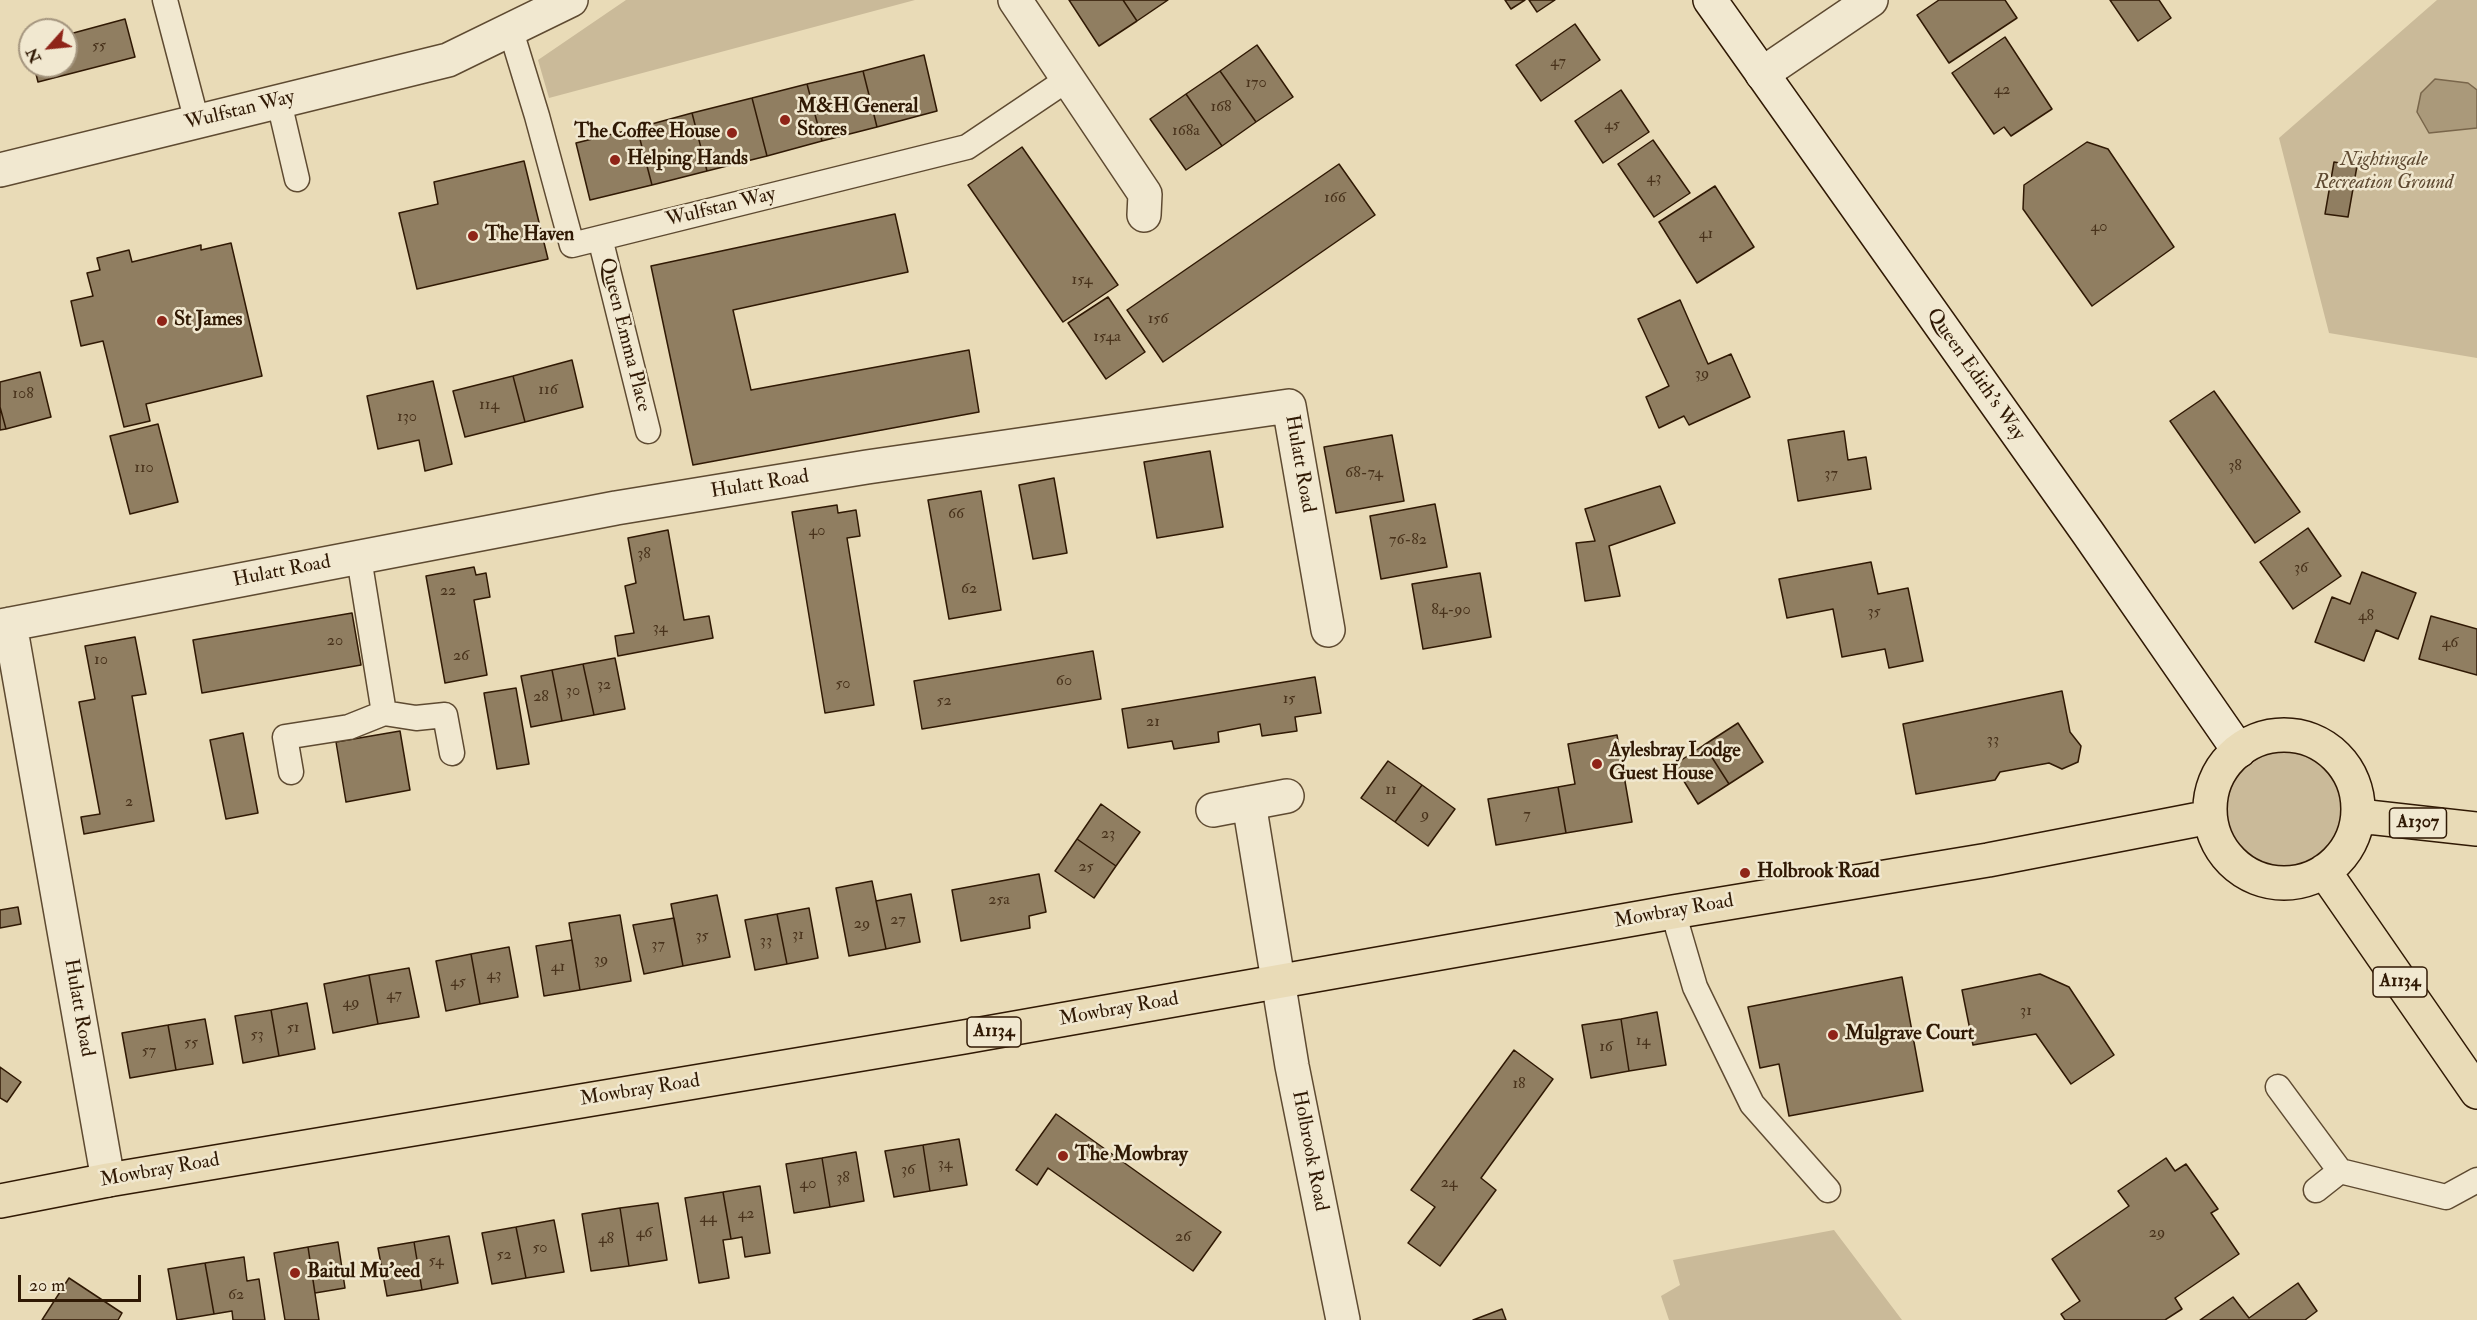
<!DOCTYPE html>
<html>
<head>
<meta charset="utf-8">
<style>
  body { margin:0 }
  #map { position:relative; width:2477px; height:1320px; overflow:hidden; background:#e9dbb7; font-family:"IM FELL Double Pica",serif }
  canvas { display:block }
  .north { position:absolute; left:18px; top:18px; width:60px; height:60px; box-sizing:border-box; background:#f1e8d0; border:2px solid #a4957e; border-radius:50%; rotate:243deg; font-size:16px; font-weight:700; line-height:24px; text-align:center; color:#301904 }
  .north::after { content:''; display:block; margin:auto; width:21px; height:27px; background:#8f2418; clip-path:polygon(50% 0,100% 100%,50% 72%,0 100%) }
  .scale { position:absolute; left:18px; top:1275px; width:123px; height:27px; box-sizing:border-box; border:3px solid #301904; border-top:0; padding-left:8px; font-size:18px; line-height:21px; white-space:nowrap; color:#301904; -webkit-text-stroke:4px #f1e8d0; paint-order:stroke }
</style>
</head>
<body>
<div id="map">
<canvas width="2477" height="1320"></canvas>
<div class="north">N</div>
<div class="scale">20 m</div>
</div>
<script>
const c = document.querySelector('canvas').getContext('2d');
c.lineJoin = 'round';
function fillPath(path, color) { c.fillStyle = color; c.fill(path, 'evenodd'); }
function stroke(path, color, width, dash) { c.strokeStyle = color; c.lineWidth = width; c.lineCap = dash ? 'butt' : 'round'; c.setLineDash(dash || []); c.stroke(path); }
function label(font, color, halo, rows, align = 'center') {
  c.font = font + ' "IM FELL Double Pica",serif'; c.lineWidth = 5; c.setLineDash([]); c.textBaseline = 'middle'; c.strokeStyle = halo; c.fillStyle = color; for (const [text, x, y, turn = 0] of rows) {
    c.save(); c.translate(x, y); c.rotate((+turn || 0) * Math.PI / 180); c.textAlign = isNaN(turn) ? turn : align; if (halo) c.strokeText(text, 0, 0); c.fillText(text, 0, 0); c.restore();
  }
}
const green = new Path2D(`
  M626,0H915L549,98L538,60Z
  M2437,0H2477V358L2329,333L2279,138Z
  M2227 809a57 57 0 1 1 114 0a57 57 0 1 1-114 0Z
  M1834,1230L1902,1320H1669L1661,1296L1680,1285L1673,1260Z`);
const water = new Path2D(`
  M2435,79L2468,83L2477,90V128L2429,133L2417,112L2421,93Z`);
const building = new Path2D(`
  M1069,0H1123L1137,21L1099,46Z
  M1123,0H1168L1137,21Z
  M1505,0H1525L1511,9Z
  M1529,0H1555L1537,12Z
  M1939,0H2005L2017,18L1949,63L1917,15Z
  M2110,0H2159L2171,18L2138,41Z
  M125,19L135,57L38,82L34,66H66V35Z
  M1575,24L1600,60L1541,101L1516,65Z
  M2005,37L2052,109L2011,136L2004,127L1994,134L1952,73Z
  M1257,45L1293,97L1256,122L1220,71Z
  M924,55L937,111L877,127L863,71Z
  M863,71L877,127L822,141L807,84Z
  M1220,71L1256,122L1222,146L1186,94Z
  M807,84L822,141L767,156L752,98Z
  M1621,90L1649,132L1603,163L1575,121Z
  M1186,94L1222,146L1186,170L1150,119Z
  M752,98L767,156L707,171L692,113Z
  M692,113L707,171L652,185L637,128Z
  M637,128L652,185L590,200L576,143Z
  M1653,140L1690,193L1654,217L1618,164Z
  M2087,142L2108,149L2174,247L2092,306L2023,209L2024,185Z
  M1022,147L1118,285L1063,322L968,185Z
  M524,161L548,259L417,289L399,213L438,204L434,182Z
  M2334,162L2357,166L2348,217L2325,214Z
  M1339,164L1375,215L1163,362L1127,310Z
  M1715,186L1754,247L1697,283L1659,222Z
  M895,214L908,272L733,310L751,390L969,350L979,412L693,465L651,266Z
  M231,243L262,376L146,404L150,421L124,427L103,341L81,346L71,301L93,296L87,273L100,270L97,258L129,250L132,262L201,245V250Z
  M1108,297L1145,352L1106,379L1068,323Z
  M1680,300L1708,364L1731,354L1750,397L1689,425L1684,416L1659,428L1646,397L1669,386L1638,319Z
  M572,360L583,407L525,422L513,376Z
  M40,372L51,417L6,429L0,407V382Z
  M513,376L525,422L465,437L453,391Z
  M433,381L452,464L425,471L419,440L378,449L367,396Z
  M2214,391L2300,512L2255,543L2170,421Z
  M0,407L6,429L0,430Z
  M158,424L178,502L130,514L110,436Z
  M1844,431L1848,460L1866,457L1871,489L1798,501L1788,440Z
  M1392,435L1404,501L1336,513L1324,447Z
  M1210,451L1223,527L1157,538L1144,462Z
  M1054,478L1067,553L1033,559L1019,485Z
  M1660,486L1675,523L1609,546L1620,596L1585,601L1576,543L1595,541L1585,509Z
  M981,491L1001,610L949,619L928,500Z
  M1435,504L1447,567L1381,579L1370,516Z
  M837,505L838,513L856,510L860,536L847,538L874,705L825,713L792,512Z
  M2308,528L2341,576L2293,609L2260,562Z
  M668,530L684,620L709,616L713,638L618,656L615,636L634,633L625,586L636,583L628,538Z
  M1871,562L1878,594L1908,588L1923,661L1889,668L1885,649L1842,657L1833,609L1787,618L1779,579Z
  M474,567L476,575L486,573L490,597L474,600L487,675L445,683L426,576Z
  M2362,572L2416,593L2398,639L2376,630L2364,661L2315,642L2332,597L2350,604Z
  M1480,573L1491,637L1423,649L1412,584Z
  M352,613L361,665L202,693L193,640Z
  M2431,616L2477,629V675L2419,659Z
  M135,637L146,694L132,696L154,821L84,834L81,817L100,814L79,702L95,699L85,646Z
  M1093,651L1101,699L922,729L914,681Z
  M615,658L625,709L594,715L583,664Z
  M583,664L594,715L562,721L552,670Z
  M552,670L562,721L531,727L521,676Z
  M1315,677L1321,713L1295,717L1297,731L1262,736L1260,724L1218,732L1219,742L1174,749L1172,741L1128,748L1122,709Z
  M516,688L529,764L497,769L484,693Z
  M2062,691L2070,732L2081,746L2078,762L2062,769L2049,763L2000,772L1995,780L1916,794L1903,724Z
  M1738,723L1763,762L1729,784L1704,745Z
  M400,731L410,790L346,802L336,742Z
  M243,733L258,813L226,819L210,740Z
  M1617,735L1632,822L1566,833L1558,787L1575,784L1568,744Z
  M1704,745L1729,784L1698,804L1674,765Z
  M1388,761L1422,785L1395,822L1361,798Z
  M1422,785L1455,809L1428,846L1395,822Z
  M1558,787L1566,833L1496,845L1488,799Z
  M1101,804L1140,832L1116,866L1077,839Z
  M1077,839L1116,866L1094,898L1055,871Z
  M1039,874L1046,912L1029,916L1030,928L961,941L952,890Z
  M872,881L886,949L849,956L836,888Z
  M911,894L920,942L886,949L876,901Z
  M717,895L730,957L683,966L671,904Z
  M18,907L21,924L0,928V910Z
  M809,908L818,958L787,964L777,914Z
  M777,914L787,964L755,970L745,920Z
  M620,915L631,981L580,990L569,923Z
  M674,918L683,966L644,974L633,925Z
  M572,940L580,990L544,996L536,946Z
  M509,947L518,997L480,1004L471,954Z
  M471,954L480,1004L446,1011L436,961Z
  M409,968L419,1017L378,1024L369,975Z
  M2040,974L2069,987L2114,1055L2071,1084L2036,1034L1973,1045L1962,990Z
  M369,975L378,1024L333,1033L324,984Z
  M1902,977L1923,1091L1789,1116L1779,1064L1760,1068L1748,1007Z
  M307,1003L315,1049L279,1056L271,1010Z
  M271,1010L279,1056L243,1063L235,1016Z
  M1657,1012L1666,1065L1629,1071L1621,1019Z
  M205,1019L213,1064L176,1070L168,1025Z
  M1621,1019L1629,1071L1591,1078L1582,1025Z
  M168,1025L176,1070L130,1078L122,1033Z
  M1514,1050L1553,1079L1481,1178L1496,1190L1440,1266L1408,1243L1435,1207L1411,1190Z
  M0,1067L21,1082L7,1102L0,1098Z
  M1056,1114L1221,1232L1193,1271L1048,1168L1037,1185L1016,1170Z
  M959,1139L967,1185L930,1191L923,1145Z
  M923,1145L930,1191L894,1197L885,1151Z
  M856,1152L864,1201L830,1207L822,1158Z
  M822,1158L830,1207L794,1213L786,1164Z
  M2166,1158L2175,1171L2186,1164L2218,1209L2211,1213L2239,1254L2175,1298L2182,1309L2165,1320H2065L2061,1314L2080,1301L2052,1259L2129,1206L2118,1191Z
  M760,1186L770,1253L745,1257L742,1237L731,1239L723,1192Z
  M723,1192L731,1239L723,1240L729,1278L699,1283L685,1198Z
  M658,1203L667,1260L629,1266L620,1208Z
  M620,1208L629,1266L591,1271L582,1214Z
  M554,1220L564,1272L526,1278L516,1227Z
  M516,1227L526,1278L492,1284L482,1233Z
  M449,1236L458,1283L422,1290L414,1242Z
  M338,1242L345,1288L315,1293L308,1247Z
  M414,1242L422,1290L387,1296L378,1248Z
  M308,1247L319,1320H285L274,1253Z
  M244,1257L247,1281L259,1279L265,1320H233L232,1311L214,1314L205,1263Z
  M205,1263L214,1314L177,1320L168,1269Z
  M69,1278L122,1313L118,1320H42Z
  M2298,1283L2317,1311L2305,1320H2200L2233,1297L2249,1318Z
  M1502,1309L1506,1320H1473Z`);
const lane = new Path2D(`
  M165,0L197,122
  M511,31L537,116L572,245L967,147L1068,79
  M279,102L297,179
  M600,238L648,431
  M359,558L384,713
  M291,772L285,737L349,727L384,713L416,718L445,715L452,753
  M1673,912L1695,987L1752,1104L1828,1190
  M2278,1087L2340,1171
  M2316,1190L2340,1171L2446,1197L2477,1180`);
const street = new Path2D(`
  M1015,0L1145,194L1144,215
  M1762,74L1871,0
  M0,170L448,60L571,0
  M10,624L108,1180
  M0,626L616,508L867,467L1289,406L1328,630
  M1249,803L1292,1066L1343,1320
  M1213,810L1287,796`);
const secondary = new Path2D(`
  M1710,0L2088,533L2239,751`);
const primary = new Path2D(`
  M2210 809a74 74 0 1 1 148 0a74 74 0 1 1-148 0Z
  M2359,816L2477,829
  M2324,871L2477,1092
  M0,1201L108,1180L964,1037L1673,912L1988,860L2210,817`);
const markers = [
  [785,120,6,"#8f2418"],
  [732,133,6,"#8f2418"],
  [615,160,6,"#8f2418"],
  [473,236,6,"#8f2418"],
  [162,321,6,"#8f2418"],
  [1597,764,6,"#8f2418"],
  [1745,873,6,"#8f2418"],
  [1833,1035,6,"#8f2418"],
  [1063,1156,6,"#8f2418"],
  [295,1273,6,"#8f2418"]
];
const numberNames = [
  ["55",99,47],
  ["47",1558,63],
  ["170",1256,84],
  ["42",2002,91],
  ["168",1221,108],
  ["45",1612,126],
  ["168a",1186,132],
  ["43",1654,179],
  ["166",1335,199],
  ["40",2099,228],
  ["41",1706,235],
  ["154",1082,281],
  ["156",1158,320],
  ["154a",1107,338],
  ["39",1702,375],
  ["116",548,391],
  ["108",23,395],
  ["114",489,406],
  ["130",407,418],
  ["38",2235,467],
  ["110",144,469],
  ["68-74",1364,474],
  ["37",1831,475],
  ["66",956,515],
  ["40",817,532],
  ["76-82",1408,541],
  ["38",644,555],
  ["36",2301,569],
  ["62",969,590],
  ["22",448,592],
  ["84-90",1451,611],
  ["35",1874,613],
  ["48",2366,617],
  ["34",660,629],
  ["20",335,642],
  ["46",2450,644],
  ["26",461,657],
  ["10",101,661],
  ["60",1064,682],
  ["50",843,685],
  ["32",604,686],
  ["30",573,692],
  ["28",541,698],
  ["15",1289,700],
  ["52",944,702],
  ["21",1153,723],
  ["33",1993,741],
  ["11",1391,791],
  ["2",129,803],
  ["9",1425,816],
  ["7",1527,816],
  ["23",1108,835],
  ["25",1086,868],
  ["25a",999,901],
  ["27",898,921],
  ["29",862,925],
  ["31",798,936],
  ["35",702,937],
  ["33",766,942],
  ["37",658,946],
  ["39",601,961],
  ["41",558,968],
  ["43",494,976],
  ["45",458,983],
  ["47",394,996],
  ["49",351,1004],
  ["31",2026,1012],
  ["51",293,1029],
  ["53",257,1036],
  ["14",1643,1042],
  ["55",191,1044],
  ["16",1606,1048],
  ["57",149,1052],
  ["18",1519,1085],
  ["34",945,1165],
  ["36",908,1171],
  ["38",843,1179],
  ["24",1449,1184],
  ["40",808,1185],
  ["42",746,1215],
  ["44",708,1219],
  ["46",644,1234],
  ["29",2157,1234],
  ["26",1183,1238],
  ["48",606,1240],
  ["50",540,1249],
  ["52",504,1256],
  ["54",436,1262],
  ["62",236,1296]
];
const shields = [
  [2418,823,57],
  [2400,982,54],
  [994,1032,54]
];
const shieldNames = [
  ["A1307",2418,823],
  ["A1134",2400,982],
  ["A1134",994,1032]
];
const poiNames = [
  ["M&H General",797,108],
  ["Stores",797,131],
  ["The Coffee House",720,133,"right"],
  ["Helping Hands",627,160],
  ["The Haven",485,236],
  ["St James",174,321],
  ["Aylesbray Lodge",1609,752],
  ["Guest House",1609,775],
  ["Holbrook Road",1757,873],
  ["Mulgrave Court",1845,1035],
  ["The Mowbray",1075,1156],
  ["Baitul Mu'eed",307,1273]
];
const streetNames = [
  ["Wulfstan Way",240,111,-14],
  ["Wulfstan Way",721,208,-14],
  ["Queen Emma Place",624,335,76],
  ["Queen Edith's Way",1975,375,55],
  ["Hulatt Road",1299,464,80],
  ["Hulatt Road",760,485,-9],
  ["Hulatt Road",282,572,-11],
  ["Mowbray Road",1674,912,-10],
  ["Hulatt Road",78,1008,80],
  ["Mowbray Road",1119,1010,-10],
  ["Mowbray Road",640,1091,-9],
  ["Holbrook Road",1309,1151,79],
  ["Mowbray Road",160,1171,-10]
];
const parkNames = [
  ["Nightingale",2384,161],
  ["Recreation Ground",2384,184]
];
fillPath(green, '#caba99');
fillPath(water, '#aa997a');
stroke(water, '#79664b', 1.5);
fillPath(building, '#907e61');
stroke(building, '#301904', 1.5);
stroke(lane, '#5e4a31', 27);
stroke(street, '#5e4a31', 36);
stroke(secondary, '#301904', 36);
stroke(primary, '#301904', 36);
stroke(lane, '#f1e8d0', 24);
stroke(street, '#f1e8d0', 33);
stroke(secondary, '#f1e8d0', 33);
stroke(primary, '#e9dbb7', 33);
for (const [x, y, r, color] of markers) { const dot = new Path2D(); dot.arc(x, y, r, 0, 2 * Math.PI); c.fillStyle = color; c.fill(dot); stroke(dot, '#f1e8d0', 2); }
label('16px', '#48321b', null, numberNames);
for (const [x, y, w] of shields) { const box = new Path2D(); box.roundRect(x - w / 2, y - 15, w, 30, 4.5); c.fillStyle = '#f1e8d0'; c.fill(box); stroke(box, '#301904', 1.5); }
label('bold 18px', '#301904', null, shieldNames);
label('bold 20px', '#301904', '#f1e8d0', poiNames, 'left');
label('20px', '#301904', '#f1e8d0', streetNames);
label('italic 20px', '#5e4931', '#f1e8d0', parkNames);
</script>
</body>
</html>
